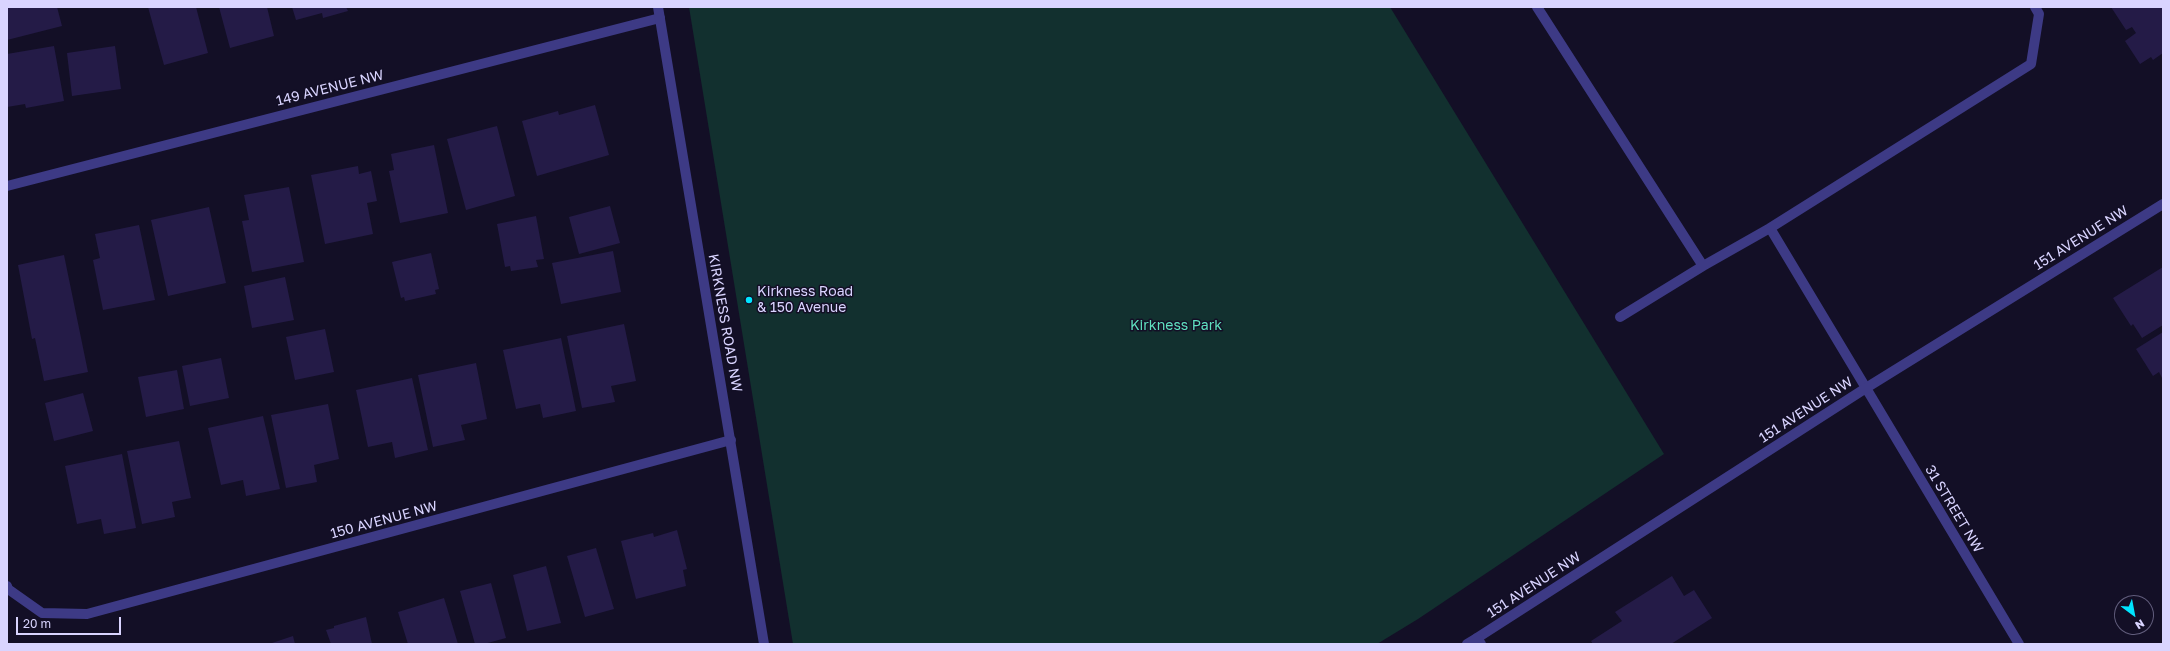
<!DOCTYPE html>
<html>
<head>
<meta charset="utf-8">
<style>
  body { margin:0 }
  #map { position:relative; width:2170px; height:651px; overflow:hidden; background:#130f26; font-family:"Golos Text",sans-serif }
  canvas { display:block }
  .frame { position:absolute; inset:0; border:8px solid #d9d4ff; pointer-events:none }
  .north { position:absolute; left:2114px; top:595px; width:40px; height:40px; box-sizing:border-box; background:#130f26; border:1px solid #625e7d; border-radius:50%; rotate:148deg; font-size:11px; font-weight:700; line-height:16px; text-align:center; color:#d9d4ff }
  .north::after { content:''; display:block; margin:auto; width:14px; height:18px; background:#00e5ff; clip-path:polygon(50% 0,100% 100%,50% 72%,0 100%) }
  .scale { position:absolute; left:16px; top:617px; width:105px; height:18px; box-sizing:border-box; border:2px solid #d9d4ff; border-top:0; padding-left:5px; font-size:12px; line-height:14px; white-space:nowrap; color:#d9d4ff; -webkit-text-stroke:3px #130f26; paint-order:stroke }
</style>
</head>
<body>
<div id="map">
<canvas width="2170" height="651"></canvas>
<div class="frame"></div>
<div class="north">N</div>
<div class="scale">20 m</div>
</div>
<script>
const c = document.querySelector('canvas').getContext('2d');
c.lineJoin = 'round';
function fillPath(path, color) { c.fillStyle = color; c.fill(path, 'evenodd'); }
function stroke(path, color, width, dash) { c.strokeStyle = color; c.lineWidth = width; c.lineCap = dash ? 'butt' : 'round'; c.setLineDash(dash || []); c.stroke(path); }
function label(font, color, halo, rows, align = 'center') {
  c.font = font + ' "Golos Text",sans-serif'; c.lineWidth = 3; c.setLineDash([]); c.textBaseline = 'middle'; c.strokeStyle = halo; c.fillStyle = color; for (const [text, x, y, turn = 0] of rows) {
    c.save(); c.translate(x, y); c.rotate((+turn || 0) * Math.PI / 180); c.textAlign = isNaN(turn) ? turn : align; if (halo) c.strokeText(text, 0, 0); c.fillText(text, 0, 0); c.restore();
  }
}
const green = new Path2D(`
  M689,7H1390L1664,454L1418,619L1377,644H793Z`);
const building = new Path2D(`
  M7,7H57L62,26L7,40Z
  M148,7H196L208,53L164,65Z
  M219,7H267L274,36L230,48Z
  M292,7H346L348,11L323,18L322,13L296,20Z
  M2111,7H2163V53L2153,60L2151,57L2140,64L2125,41L2136,33L2132,27L2126,30Z
  M54,46L64,101L26,108L25,104L7,107V54Z
  M115,46L121,89L72,96L67,53Z
  M595,105L609,155L537,176L522,121L558,111L559,115Z
  M497,126L515,196L466,210L447,139Z
  M434,145L448,213L400,223L389,171L394,170L391,154Z
  M358,166L359,174L371,171L377,201L367,203L373,234L325,244L311,175Z
  M289,187L304,262L252,272L242,221L249,220L244,195Z
  M610,206L620,243L579,254L569,217Z
  M209,207L226,283L168,296L151,220Z
  M536,216L544,259L536,260L538,267L511,271L510,266L505,267L497,224Z
  M139,225L155,300L103,310L93,260L100,258L95,234Z
  M613,251L621,292L561,304L552,263Z
  M431,253L439,289L435,290L436,294L405,301L404,297L401,298L392,262Z
  M64,255L88,372L44,381L35,338L32,339L18,265Z
  M2163,267V325L2142,338L2133,324L2131,326L2113,298Z
  M285,277L294,320L252,328L244,286Z
  M624,324L636,381L611,386L615,402L582,408L567,336Z
  M325,329L334,372L295,380L286,337Z
  M2163,332V380L2159,372L2153,376L2136,349Z
  M561,338L576,411L543,418L540,404L516,409L503,350Z
  M221,358L229,398L190,406L182,366Z
  M476,363L487,419L461,425L465,440L433,447L418,375Z
  M177,370L184,409L146,417L138,377Z
  M412,378L428,450L395,458L392,442L368,447L356,390Z
  M83,393L93,431L54,441L45,403Z
  M328,404L339,459L314,465L317,482L286,488L271,415Z
  M263,416L280,489L246,496L243,480L221,485L208,428Z
  M179,441L191,498L172,502L175,517L142,524L127,451Z
  M122,454L136,528L104,534L101,519L77,524L65,466Z
  M677,530L687,569L683,570L686,586L636,599L621,541L653,533L654,537Z
  M596,548L614,609L585,617L567,556Z
  M546,566L561,623L527,631L513,575Z
  M1672,576L1684,596L1694,590L1712,618L1671,644H1593L1591,641L1622,621L1615,612Z
  M491,583L506,638L484,644H475L460,591Z
  M444,598L458,644H408L398,612Z
  M366,617L372,644H331L326,630L334,628V626Z
  M293,636L295,644H269Z`);
const service = new Path2D(`
  M1537,7L1703,266L1620,317
  M1703,266L1770,228
  M1866,388L1770,228L2031,64L2039,14L2035,7`);
const minor = new Path2D(`
  M7,186L660,18
  M1866,388L2019,644
  M7,586L8,589L42,613L87,614L731,440
  M1477,638L1866,388L2163,204`);
const tertiary = new Path2D(`
  M658,7L764,644
  M1467,644L1477,638L1481,644`);
const markers = [
  [749,300,4,"#00e5ff"]
];
const streetNames = [
  ["149 AVENUE NW",330,88,-14],
  ["151 AVENUE NW",2081,238,-32],
  ["KIRKNESS ROAD NW",725,323,80],
  ["151 AVENUE NW",1806,410,-33],
  ["31 STREET NW",1954,509,59],
  ["150 AVENUE NW",384,520,-15],
  ["151 AVENUE NW",1534,585,-33]
];
const poiNames = [
  ["Kirkness Road",757,292],
  ["& 150 Avenue",757,308]
];
const parkNames = [
  ["Kirkness Park",1176,326]
];
fillPath(green, '#12302f');
fillPath(building, '#241b47');
stroke(service, '#3d3a85', 10);
stroke(minor, '#3d3a85', 10);
stroke(tertiary, '#3d3a85', 10);
for (const [x, y, r, color] of markers) { const dot = new Path2D(); dot.arc(x, y, r, 0, 2 * Math.PI); c.fillStyle = color; c.fill(dot); stroke(dot, '#130f26', 1.5); }
label('14px', '#d9d4ff', '#130f26', streetNames);
label('14px', '#d9d4ff', '#130f26', poiNames, 'left');
label('14px', '#5fe0c0', '#130f26', parkNames);
</script>
</body>
</html>
